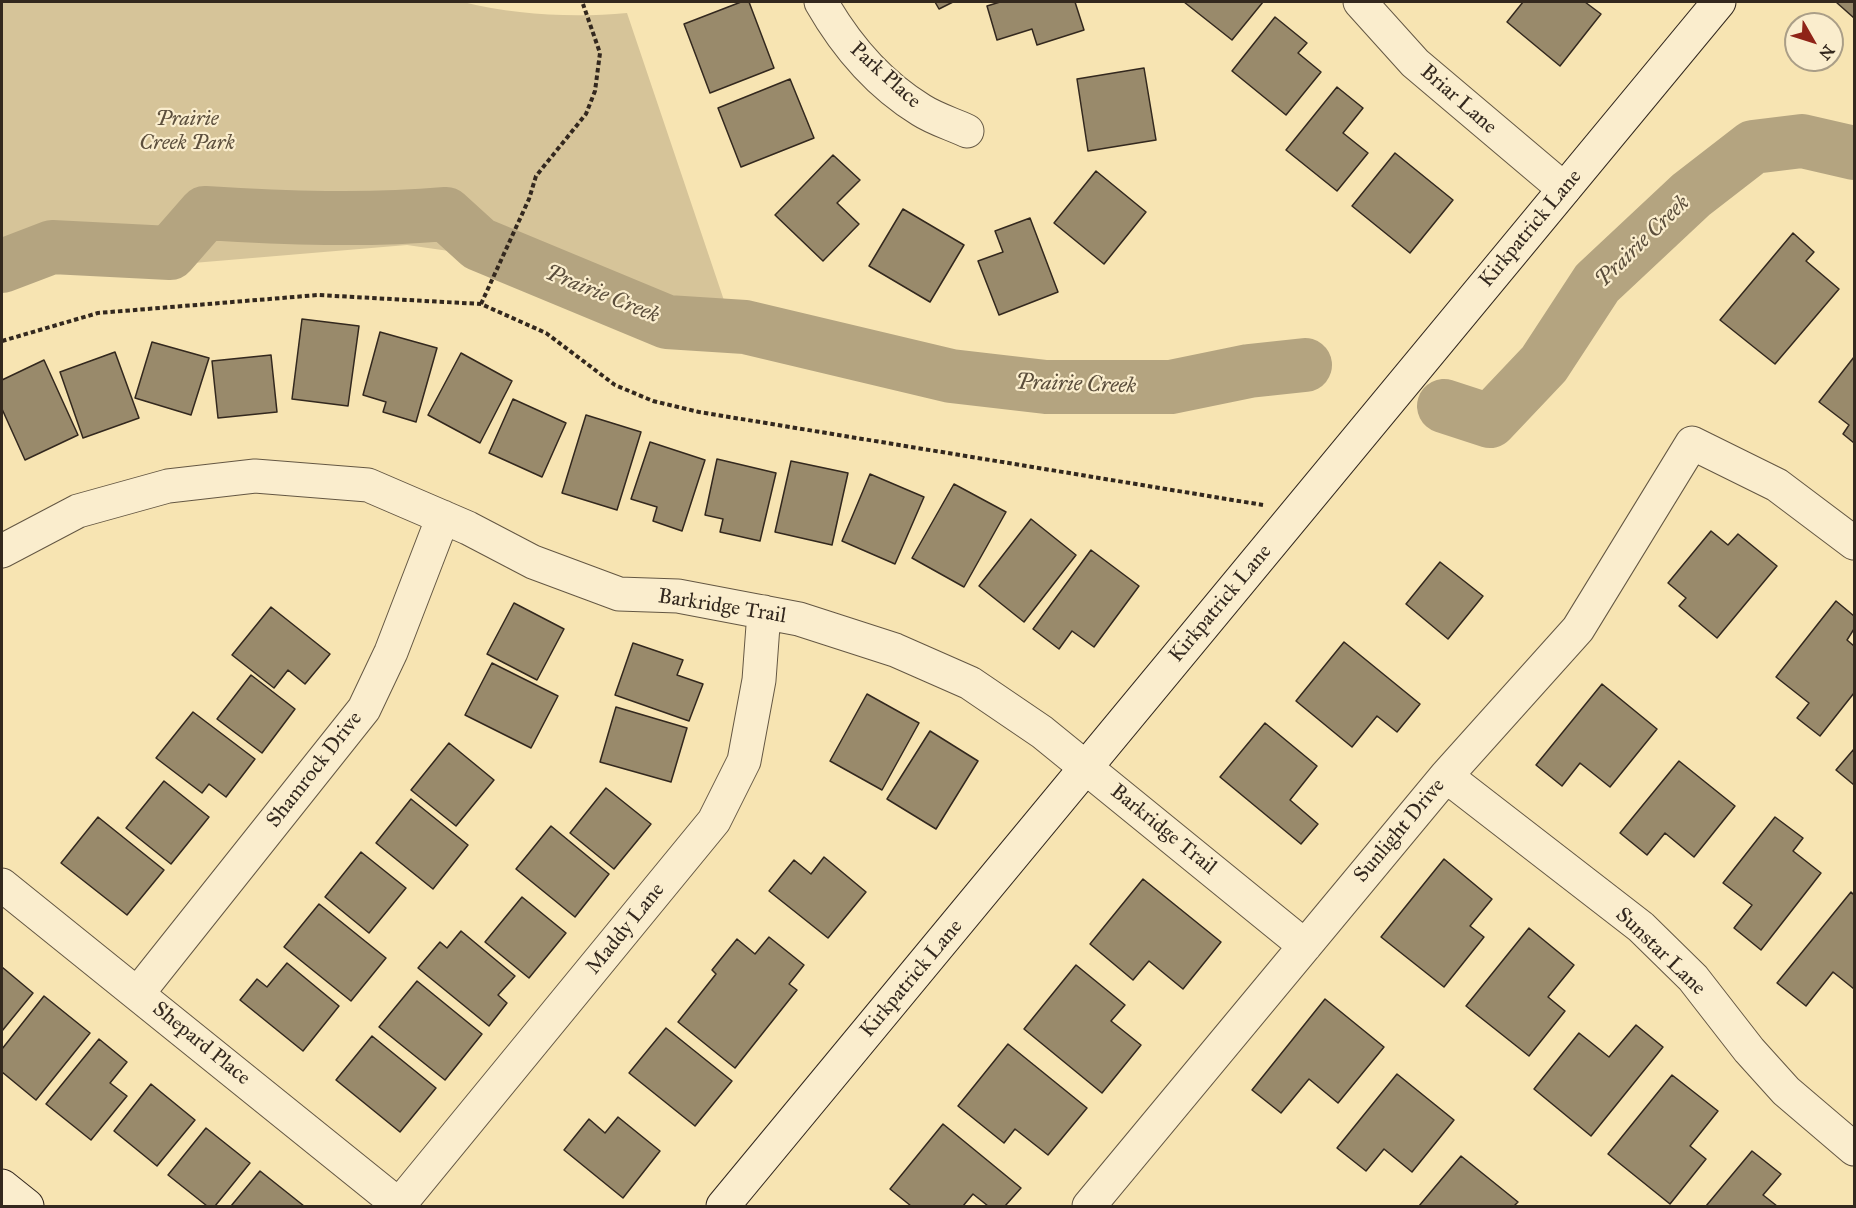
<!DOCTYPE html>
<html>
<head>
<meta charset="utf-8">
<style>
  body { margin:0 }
  #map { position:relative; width:1856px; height:1208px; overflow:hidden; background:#f7e4b2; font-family:"IM FELL Great Primer",serif }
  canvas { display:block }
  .frame { position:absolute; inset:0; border:3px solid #33281e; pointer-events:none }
  .north { position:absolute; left:1784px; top:12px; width:60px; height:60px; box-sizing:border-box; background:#faedcd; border:2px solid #aa9e87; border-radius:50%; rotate:129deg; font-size:16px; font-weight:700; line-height:24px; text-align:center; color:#33281e }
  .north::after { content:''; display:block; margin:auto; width:21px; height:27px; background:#8f2418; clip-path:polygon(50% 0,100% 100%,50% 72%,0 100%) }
</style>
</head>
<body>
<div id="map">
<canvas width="1856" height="1208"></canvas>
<div class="frame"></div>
<div class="north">N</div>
</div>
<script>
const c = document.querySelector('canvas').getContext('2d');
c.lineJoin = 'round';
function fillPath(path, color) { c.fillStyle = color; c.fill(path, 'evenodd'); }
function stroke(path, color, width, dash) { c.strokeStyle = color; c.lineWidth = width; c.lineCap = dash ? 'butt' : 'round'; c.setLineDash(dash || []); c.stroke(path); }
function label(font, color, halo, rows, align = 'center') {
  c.font = font + ' "IM FELL Great Primer",serif'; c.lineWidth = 4.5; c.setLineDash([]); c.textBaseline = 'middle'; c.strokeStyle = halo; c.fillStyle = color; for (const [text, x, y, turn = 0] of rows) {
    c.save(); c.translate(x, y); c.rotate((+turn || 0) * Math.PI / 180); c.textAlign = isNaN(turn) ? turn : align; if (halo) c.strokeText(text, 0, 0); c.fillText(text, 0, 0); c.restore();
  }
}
const green = new Path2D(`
  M2,2H463C516,15 573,18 627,13L735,333L593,302L498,258L407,245L193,263L2,260Z`);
const river = new Path2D(`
  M2,266L52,247L170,253L205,213C286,218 365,221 446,214L479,244L667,322L745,327L951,376L1046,387H1171L1249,371L1305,365
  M1444,406L1490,421L1544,364L1597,283L1691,195L1753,147L1802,141L1854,153`);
const building = new Path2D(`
  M741,2H749L774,68L710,93L684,24Z
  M935,2H953L939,9Z
  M1000,2H1075L1084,30L1037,45L1032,29L997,40L987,6Z
  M1184,2H1263L1232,40Z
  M1523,2H1585L1601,14L1560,66L1507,22Z
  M1836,2H1854V18Z
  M1275,17L1307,43L1298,53L1321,72L1286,115L1232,71Z
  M1144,68L1156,140L1088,151L1077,79Z
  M790,79L814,138L741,167L718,108Z
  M1337,87L1363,108L1343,133L1368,153L1337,191L1286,150Z
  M1395,153L1453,200L1410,253L1352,206Z
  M833,155L860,180L837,203L859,224L823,261L775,215Z
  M1096,171L1146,212L1104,264L1054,223Z
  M903,209L964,245L930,302L869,266Z
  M1030,218L1058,292L999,315L978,261L1003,252L995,231Z
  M1793,233L1814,252L1806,261L1839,289L1775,364L1720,320Z
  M302,319L359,326L348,406L292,399Z
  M380,332L437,348L416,422L383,412L386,402L363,395Z
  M152,342L209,358L191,415L135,398Z
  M115,352L139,418L83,438L60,372Z
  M461,353L512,381L480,443L428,415Z
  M271,355L277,412L218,418L212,361Z
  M1854,357V443L1843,434L1849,425L1819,402Z
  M44,360L78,435L25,460L2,409V380Z
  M513,399L566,423L542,477L489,453Z
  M586,415L641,432L617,510L562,493Z
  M650,442L705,460L682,531L653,521L657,507L631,499Z
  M717,459L776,473L760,541L720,532L723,519L705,515Z
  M791,461L848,473L832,545L775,532Z
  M870,474L924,497L895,564L842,541Z
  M954,484L1006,512L964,587L912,558Z
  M1031,519L1076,555L1024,622L979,586Z
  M1711,531L1728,545L1738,534L1777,566L1717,638L1679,606L1686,598L1668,583Z
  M1091,550L1139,586L1094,647L1072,631L1059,649L1033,629Z
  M1440,562L1483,596L1448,639L1406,604Z
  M1836,601L1854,616V629L1847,640L1854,646V693L1820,736L1797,718L1809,703L1776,677Z
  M514,603L564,629L537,680L487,654Z
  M271,607L330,654L305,684L288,670L274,688L232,655Z
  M1344,642L1420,704L1397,732L1377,716L1352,747L1296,701Z
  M633,643L683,660L677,675L703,684L689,721L615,695Z
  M492,663L558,696L531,748L465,715Z
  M251,675L295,709L262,753L217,719Z
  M1602,684L1657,729L1610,787L1580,763L1562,786L1536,765Z
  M867,694L919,723L882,790L830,761Z
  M616,707L687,728L671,782L600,762Z
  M193,712L255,759L226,797L209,784L202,793L156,758Z
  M1265,723L1317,766L1290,800L1318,824L1301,844L1220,777Z
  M930,731L978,761L936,829L887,799Z
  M449,743L494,780L456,826L411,790Z
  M1854,749V785L1836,770Z
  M1679,761L1735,806L1694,857L1665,833L1647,855L1620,833Z
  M164,781L209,817L171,864L126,828Z
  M606,788L651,824L614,869L570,833Z
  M411,799L468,845L433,889L376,843Z
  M98,817L164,870L127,915L61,863Z
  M1775,817L1803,838L1793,851L1821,873L1761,950L1734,928L1752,905L1723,883Z
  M551,826L609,874L575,917L516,869Z
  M361,852L406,888L369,933L325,897Z
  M824,857L866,892L828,938L769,891L794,860L811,874Z
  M1444,859L1492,899L1470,926L1484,937L1444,987L1381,937Z
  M1143,879L1221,942L1183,989L1149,961L1133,980L1090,944Z
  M1851,892L1854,895V989L1833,972L1806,1006L1777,983Z
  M522,897L566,933L529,978L485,942Z
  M319,904L386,958L351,1001L284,947Z
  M1529,928L1574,965L1548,997L1565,1011L1529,1056L1466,1006Z
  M461,931L515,976L498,995L507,1003L489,1026L418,968L440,942L447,948Z
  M769,937L804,965L789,984L797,990L735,1068L678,1022L716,974L712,970L737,939L755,954Z
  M287,963L339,1006L303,1051L240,1000L257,979L267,987Z
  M1076,965L1125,1005L1111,1021L1141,1045L1102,1093L1024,1029Z
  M2,967L33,993L2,1031Z
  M417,981L482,1034L445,1080L379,1027Z
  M44,996L90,1033L36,1100L2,1072V1049Z
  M1325,999L1384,1047L1338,1103L1309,1079L1281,1113L1252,1090Z
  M1636,1025L1663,1047L1591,1136L1534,1089L1579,1033L1609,1057Z
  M666,1028L732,1081L695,1126L629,1073Z
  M372,1036L436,1088L400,1132L336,1080Z
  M99,1039L127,1062L110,1083L127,1096L91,1140L46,1104Z
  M1008,1044L1087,1108L1048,1155L1015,1129L1004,1143L958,1106Z
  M1397,1074L1454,1120L1412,1172L1384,1149L1366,1171L1337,1148Z
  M1672,1075L1718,1111L1690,1146L1706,1159L1670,1204L1608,1154Z
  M151,1084L195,1120L157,1166L114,1131Z
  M618,1117L660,1151L623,1198L564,1150L589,1119L605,1133Z
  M943,1124L1021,1188L1005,1206H988L973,1194L963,1206H911L890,1189Z
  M206,1128L250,1163L215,1206H207L168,1175Z
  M1752,1151L1781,1174L1763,1195L1777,1206H1706Z
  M1461,1156L1518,1202L1514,1206H1419Z
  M260,1171L304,1206H231Z`);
const path = new Path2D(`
  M481,304L529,199L536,176L586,114L595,91L600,53L583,4
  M2,341L98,313L318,295L481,304L546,333L615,385L653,401L699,412L1263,505`);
const street = new Path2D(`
  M821,2C845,44 879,84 921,110C935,119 952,124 967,131
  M1360,2L1415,63L1564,189
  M2,551L78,511L168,486L255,476L368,485L468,528L533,562L619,594L678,596L799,619L895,650L970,683L1042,732L1305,946
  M1446,776L1641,927L1693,978L1749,1050L1786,1091L1854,1149
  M2,885L399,1205L714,821L744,761L759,680L764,612
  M138,993L364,709L391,652L443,517
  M1089,1206L1446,776L1578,629L1692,443L1777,485L1854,543`);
const secondary = new Path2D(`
  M2,1186L27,1206
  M723,1206L1719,2`);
const streetNames = [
  ["Park Place",885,76,42],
  ["Briar Lane",1458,100,41],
  ["Kirkpatrick Lane",1531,229,-50],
  ["Kirkpatrick Lane",1221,604,-50],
  ["Barkridge Trail",722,607,9],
  ["Shamrock Drive",315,770,-52],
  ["Barkridge Trail",1163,830,39],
  ["Sunlight Drive",1400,831,-50],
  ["Maddy Lane",626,929,-51],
  ["Sunstar Lane",1660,952,44],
  ["Kirkpatrick Lane",912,979,-50],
  ["Shepard Place",201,1044,39]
];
const parkNames = [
  ["Prairie",187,120],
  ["Creek Park",187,144]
];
const waterNames = [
  ["Prairie Creek",1643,242,-44],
  ["Prairie Creek",602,295,22],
  ["Prairie Creek",1076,385,2]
];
fillPath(green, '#d6c499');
stroke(river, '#b4a480', 54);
fillPath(building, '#998a6b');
stroke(building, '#33281e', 1.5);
stroke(street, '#645743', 35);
stroke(secondary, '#33281e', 35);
stroke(path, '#33281e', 4, [4.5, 3]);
stroke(street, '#faedcd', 33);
stroke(secondary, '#faedcd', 33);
label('21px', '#33281e', '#faedcd', streetNames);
label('italic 21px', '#5c4f3d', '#faedcd', parkNames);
label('italic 22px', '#5a4d3b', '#faedcd', waterNames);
</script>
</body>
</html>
